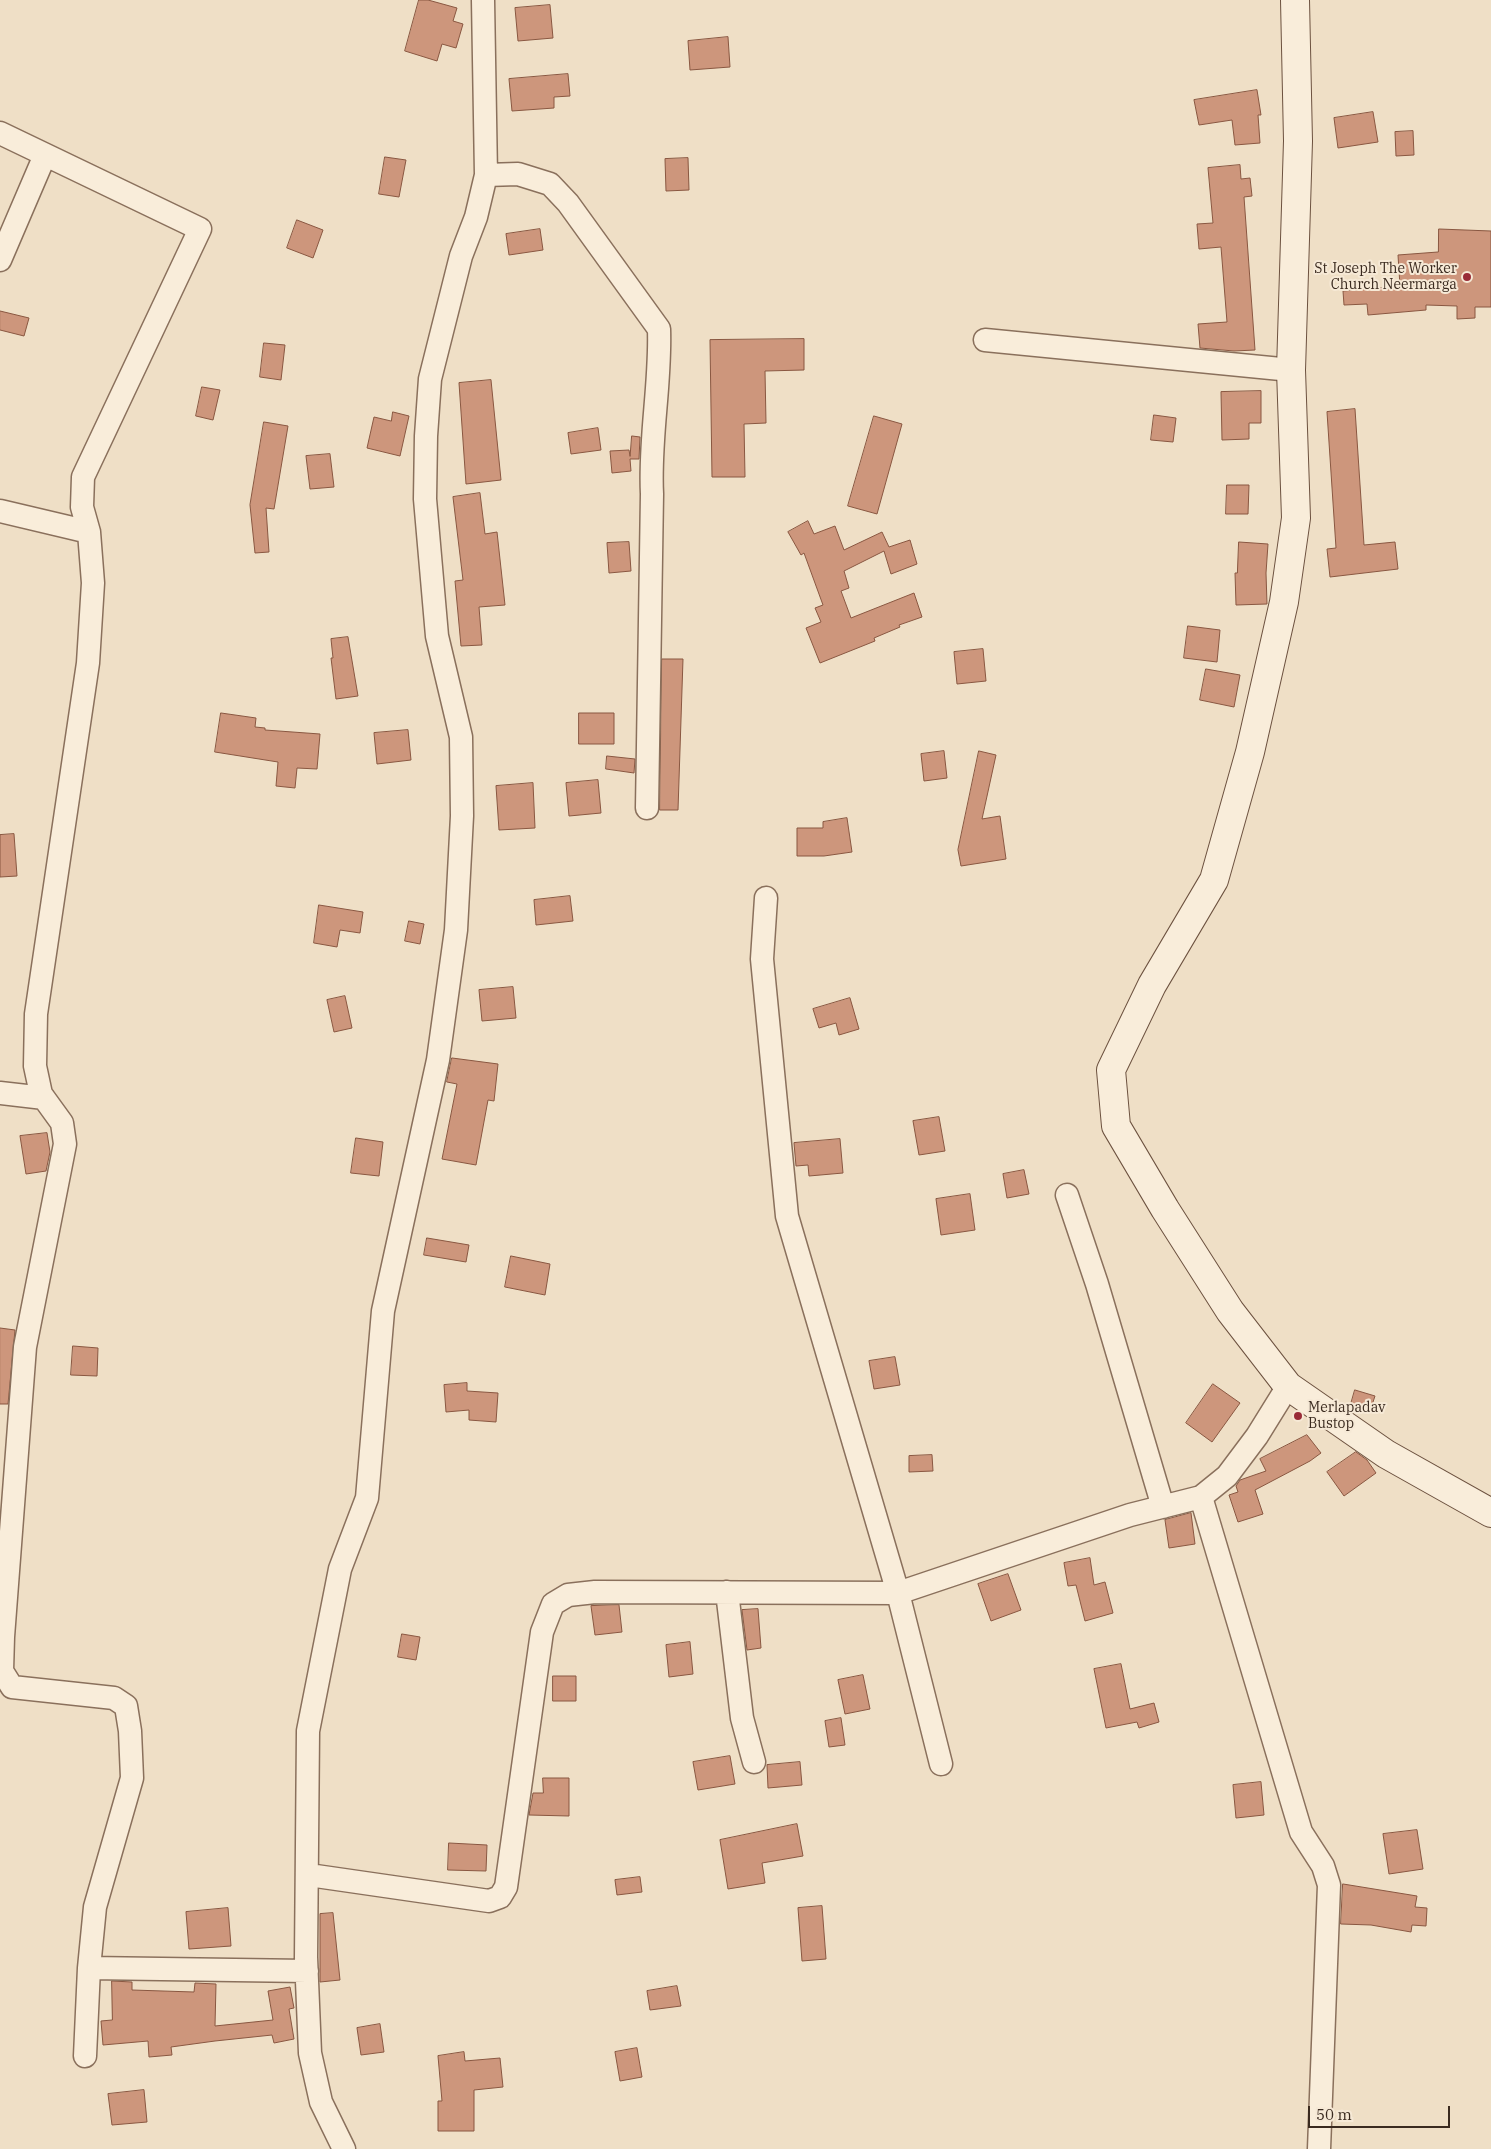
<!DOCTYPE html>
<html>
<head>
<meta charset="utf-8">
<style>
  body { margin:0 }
  #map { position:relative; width:1491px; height:2149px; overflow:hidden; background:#efdfc6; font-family:"IBM Plex Serif",serif }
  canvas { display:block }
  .scale { position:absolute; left:1308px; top:2106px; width:142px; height:22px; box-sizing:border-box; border:2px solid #3a2a1f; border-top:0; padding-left:6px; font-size:15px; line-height:18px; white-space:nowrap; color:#3a2a1f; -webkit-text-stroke:4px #f6e9d6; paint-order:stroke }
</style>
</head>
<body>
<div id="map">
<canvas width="1491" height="2149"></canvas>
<div class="scale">50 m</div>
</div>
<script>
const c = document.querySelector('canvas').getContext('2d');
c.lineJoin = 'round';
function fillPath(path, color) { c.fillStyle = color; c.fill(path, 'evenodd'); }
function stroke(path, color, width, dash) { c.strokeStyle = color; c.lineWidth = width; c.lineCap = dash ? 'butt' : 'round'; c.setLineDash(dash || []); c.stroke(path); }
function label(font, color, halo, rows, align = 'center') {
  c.font = font + ' "IBM Plex Serif",serif'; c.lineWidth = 4; c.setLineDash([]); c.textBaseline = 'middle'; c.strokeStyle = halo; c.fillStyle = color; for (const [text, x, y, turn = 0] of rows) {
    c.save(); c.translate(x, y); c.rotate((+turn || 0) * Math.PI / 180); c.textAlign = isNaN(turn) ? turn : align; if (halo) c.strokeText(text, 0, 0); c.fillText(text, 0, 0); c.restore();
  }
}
const building = new Path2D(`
  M419,0H428L457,8L453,21L463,24L456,48L442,44L437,61L405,51Z
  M550,5L553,38L518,41L515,8Z
  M728,37L730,67L690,70L688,41Z
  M568,74L570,96L554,97V108L512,111L509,79Z
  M1257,90L1261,115H1258L1260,143L1235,145L1232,120L1199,125L1194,100Z
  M1373,112L1378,142L1338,148L1334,118Z
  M1413,131L1414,155L1396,156L1395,132Z
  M385,157L406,160L399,197L379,194Z
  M688,158L689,190L666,191L665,159Z
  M1240,165L1241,179L1250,178L1252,196L1244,197L1255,350L1234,351L1200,348L1198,324L1227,322L1221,247L1199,249L1197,224L1213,223L1208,168Z
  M297,220L323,230L313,258L287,248Z
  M540,229L543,250L509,255L506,234Z
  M1439,229L1491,231V307H1475V318L1457,319V306L1426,305V310L1368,315L1367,304L1344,305L1343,291L1400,286L1398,255L1438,252Z
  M0,311L29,318L24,336L0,330Z
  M804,339V370L765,371L766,423L744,424L745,477H712L710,340Z
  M264,343L285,345L281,380L260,377Z
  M491,380L501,480L466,484L459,383Z
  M202,387L220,390L213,420L196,416Z
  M1261,391V423H1249V439L1222,440L1221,392Z
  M1355,409L1364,545L1395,542L1398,569L1330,577L1327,549L1336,548L1327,412Z
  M393,412L409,416L400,456L367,448L374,417L391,421Z
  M1154,415L1176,418L1173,442L1151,440Z
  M874,416L902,424L877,514L848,506Z
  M264,422L288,426L274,509L266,508L269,552L255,553L250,505Z
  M598,428L601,450L571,454L568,433Z
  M632,436L640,437L639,459H630L631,471L612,473L610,451L629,450L630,456Z
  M330,454L334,487L310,489L306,456Z
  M1227,485H1249L1248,514H1226Z
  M480,493L485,534L497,532L505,605L479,607L482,645L461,646L455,581L463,580L453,497Z
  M808,521L814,534L835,526L844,550L882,532L889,547L910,540L917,564L891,574L884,551L844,571L849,588L841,591L851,618L914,593L922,617L899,625L900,627L874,638L875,641L820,663L806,628L821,622L815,608L823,605L804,553L801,555L788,532Z
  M629,542L631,571L609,573L607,543Z
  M1239,542L1268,544L1266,573L1267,604L1236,605L1235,573H1237Z
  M1188,626L1220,630L1217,662L1184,658Z
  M348,637L358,696L336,699L331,658H333L331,639Z
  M983,649L986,681L957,684L954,652Z
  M662,659H683L678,810H660Z
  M1206,669L1240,675L1234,707L1200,700Z
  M221,713L256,718L255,727L265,728V730L320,734L317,769L297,768L295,788L276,786L278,762L215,752Z
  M579,713H614V744H579Z
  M408,730L411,760L377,764L374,733Z
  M944,751L947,778L924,781L921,754Z
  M979,751L996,755L982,819L1000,816L1006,859L961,866L958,850Z
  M607,756L635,759L634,773L606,769Z
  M598,780L601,813L569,816L566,783Z
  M533,783L535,828L499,830L496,786Z
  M847,818L852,852L824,856H797V828H823V822Z
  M14,834L17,876L0,877V835Z
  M570,896L573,921L536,925L534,900Z
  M319,905L363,912L360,933L340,930L337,947L314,943Z
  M409,921L424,924L420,944L405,941Z
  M513,987L516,1018L482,1021L479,990Z
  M345,996L352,1028L334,1032L327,1000Z
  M850,998L859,1029L839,1035L836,1023L819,1028L813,1009Z
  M452,1058L498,1064L494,1101L488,1100L476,1165L442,1159L457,1084L447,1082Z
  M939,1117L945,1151L919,1155L913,1121Z
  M47,1133L50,1152L46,1171L26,1174L20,1136Z
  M356,1138L383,1142L379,1176L351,1173Z
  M840,1139L843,1173L809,1176L808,1165L796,1166L794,1143Z
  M1024,1170L1029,1194L1007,1198L1003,1174Z
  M970,1194L975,1230L941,1235L936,1199Z
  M427,1238L469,1245L466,1262L424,1255Z
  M511,1256L550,1264L545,1295L505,1287Z
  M0,1328L15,1330L8,1404H0Z
  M73,1346L98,1348L97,1376L71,1375Z
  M895,1357L900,1385L874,1389L869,1361Z
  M467,1383V1391L498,1393L496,1422L469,1420V1410L446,1412L444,1385Z
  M1213,1384L1240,1403L1212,1442L1186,1423Z
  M1355,1390L1375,1396L1370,1411L1351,1404Z
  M1307,1435L1321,1453L1310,1461L1255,1490L1263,1514L1238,1522L1229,1495L1238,1492L1236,1486L1240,1480L1266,1471L1260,1459Z
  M1356,1452L1367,1460L1376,1473L1344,1496L1327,1472Z
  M932,1455L933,1471L909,1472V1456Z
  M1191,1513L1195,1544L1169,1548L1165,1520Z
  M1090,1558L1094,1585L1105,1582L1113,1613L1085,1621L1076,1585L1068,1586L1064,1563Z
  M1008,1574L1021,1610L991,1621L978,1584Z
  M619,1605L622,1632L595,1635L591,1606Z
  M758,1609L761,1648L747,1650L742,1610Z
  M402,1634L420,1637L416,1660L398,1657Z
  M690,1642L693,1674L669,1677L666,1645Z
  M1121,1664L1130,1709L1154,1703L1159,1722L1139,1728L1137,1722L1106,1728L1094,1669Z
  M863,1675L870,1709L845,1714L838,1680Z
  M553,1676H576V1701H553Z
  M841,1718L845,1745L829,1747L825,1721Z
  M730,1756L735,1784L698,1790L693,1762Z
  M800,1762L802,1785L768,1788L767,1765Z
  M543,1778H569V1816L529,1815L533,1793H543Z
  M1261,1782L1264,1815L1236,1818L1233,1785Z
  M797,1824L803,1856L762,1863L765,1883L728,1889L720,1840Z
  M1417,1830L1423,1869L1389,1874L1383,1834Z
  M449,1843L487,1845L486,1871L448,1870Z
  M640,1877L642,1892L617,1895L615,1880Z
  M1343,1884L1417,1896L1415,1907L1427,1908L1426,1926L1412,1925L1411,1932L1371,1925L1341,1924Z
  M822,1906L826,1959L802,1961L798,1908Z
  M228,1908L231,1946L189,1949L186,1912Z
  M333,1913L340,1980L320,1982V1914Z
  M112,1981L132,1982V1990L194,1992L195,1983L216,1984L215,2026L273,2020L268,1991L290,1987L294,2008L289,2009L294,2039L274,2043L272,2035L215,2041L171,2047L172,2055L149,2057L148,2041L103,2045L101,2021L112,2020Z
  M677,1986L681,2006L650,2010L647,1991Z
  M380,2024L384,2052L361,2055L357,2028Z
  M637,2048L642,2077L620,2081L615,2052Z
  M464,2052L465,2061L500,2058L503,2087L474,2090V2131H438V2101H442L438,2056Z
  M144,2090L147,2122L112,2125L108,2094Z`);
const street = new Path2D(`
  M0,133L200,229L83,477L82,507L89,532L93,583L88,663L36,1014L35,1066L41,1094L62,1123L65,1144L25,1347L3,1637L2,1671L12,1687L114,1698L126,1706L130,1731L132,1778L95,1907L89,1968L307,1971
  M486,175L518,174L550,184L568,203L659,329C661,384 649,439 652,494L647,808
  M0,260L45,155
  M985,340L1291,370
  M0,511L89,532
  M766,898L762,959L787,1216L898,1593L941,1764
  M0,1093L44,1098
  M1067,1195L1097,1284L1163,1507
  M1201,1497L1301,1832L1323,1866L1329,1885L1319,2149
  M727,1592L742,1718L754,1762
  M309,1875L489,1901L500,1897L506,1887L542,1632L553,1604L568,1595L595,1592L898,1593L1130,1515L1201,1497L1227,1476L1257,1436L1288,1386
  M85,2056L89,1968
  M344,2149L321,2102L310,2053L306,1957L308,1731L340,1569L367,1498L383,1311L438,1060L456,930L462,816L461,737L437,636L425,499L426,436L430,379L461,256L476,217L486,175L483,0`);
const secondary = new Path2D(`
  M1295,0L1298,141L1291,370L1296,518L1284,602L1250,752L1214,880L1152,985L1111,1070L1116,1126L1165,1209L1230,1311L1288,1386L1386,1454L1491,1513`);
const markers = [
  [1467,277,5,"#992b37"],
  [1298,1416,5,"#992b37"]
];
const poiNames = [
  ["St Joseph The Worker",1457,269],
  ["Church Neermarga",1457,285],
  ["Merlapadav",1308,1408,"left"],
  ["Bustop",1308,1424,"left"]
];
fillPath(building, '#cd967c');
stroke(building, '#895741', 1);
stroke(street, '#8a705c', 25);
stroke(secondary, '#6c513f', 30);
stroke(street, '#f9edda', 22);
stroke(secondary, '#f9edda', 28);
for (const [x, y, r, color] of markers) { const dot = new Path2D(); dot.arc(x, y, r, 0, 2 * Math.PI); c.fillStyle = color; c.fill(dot); stroke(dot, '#f6e9d6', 2); }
label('14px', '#3a2a1f', '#f6e9d6', poiNames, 'right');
</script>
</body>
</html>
